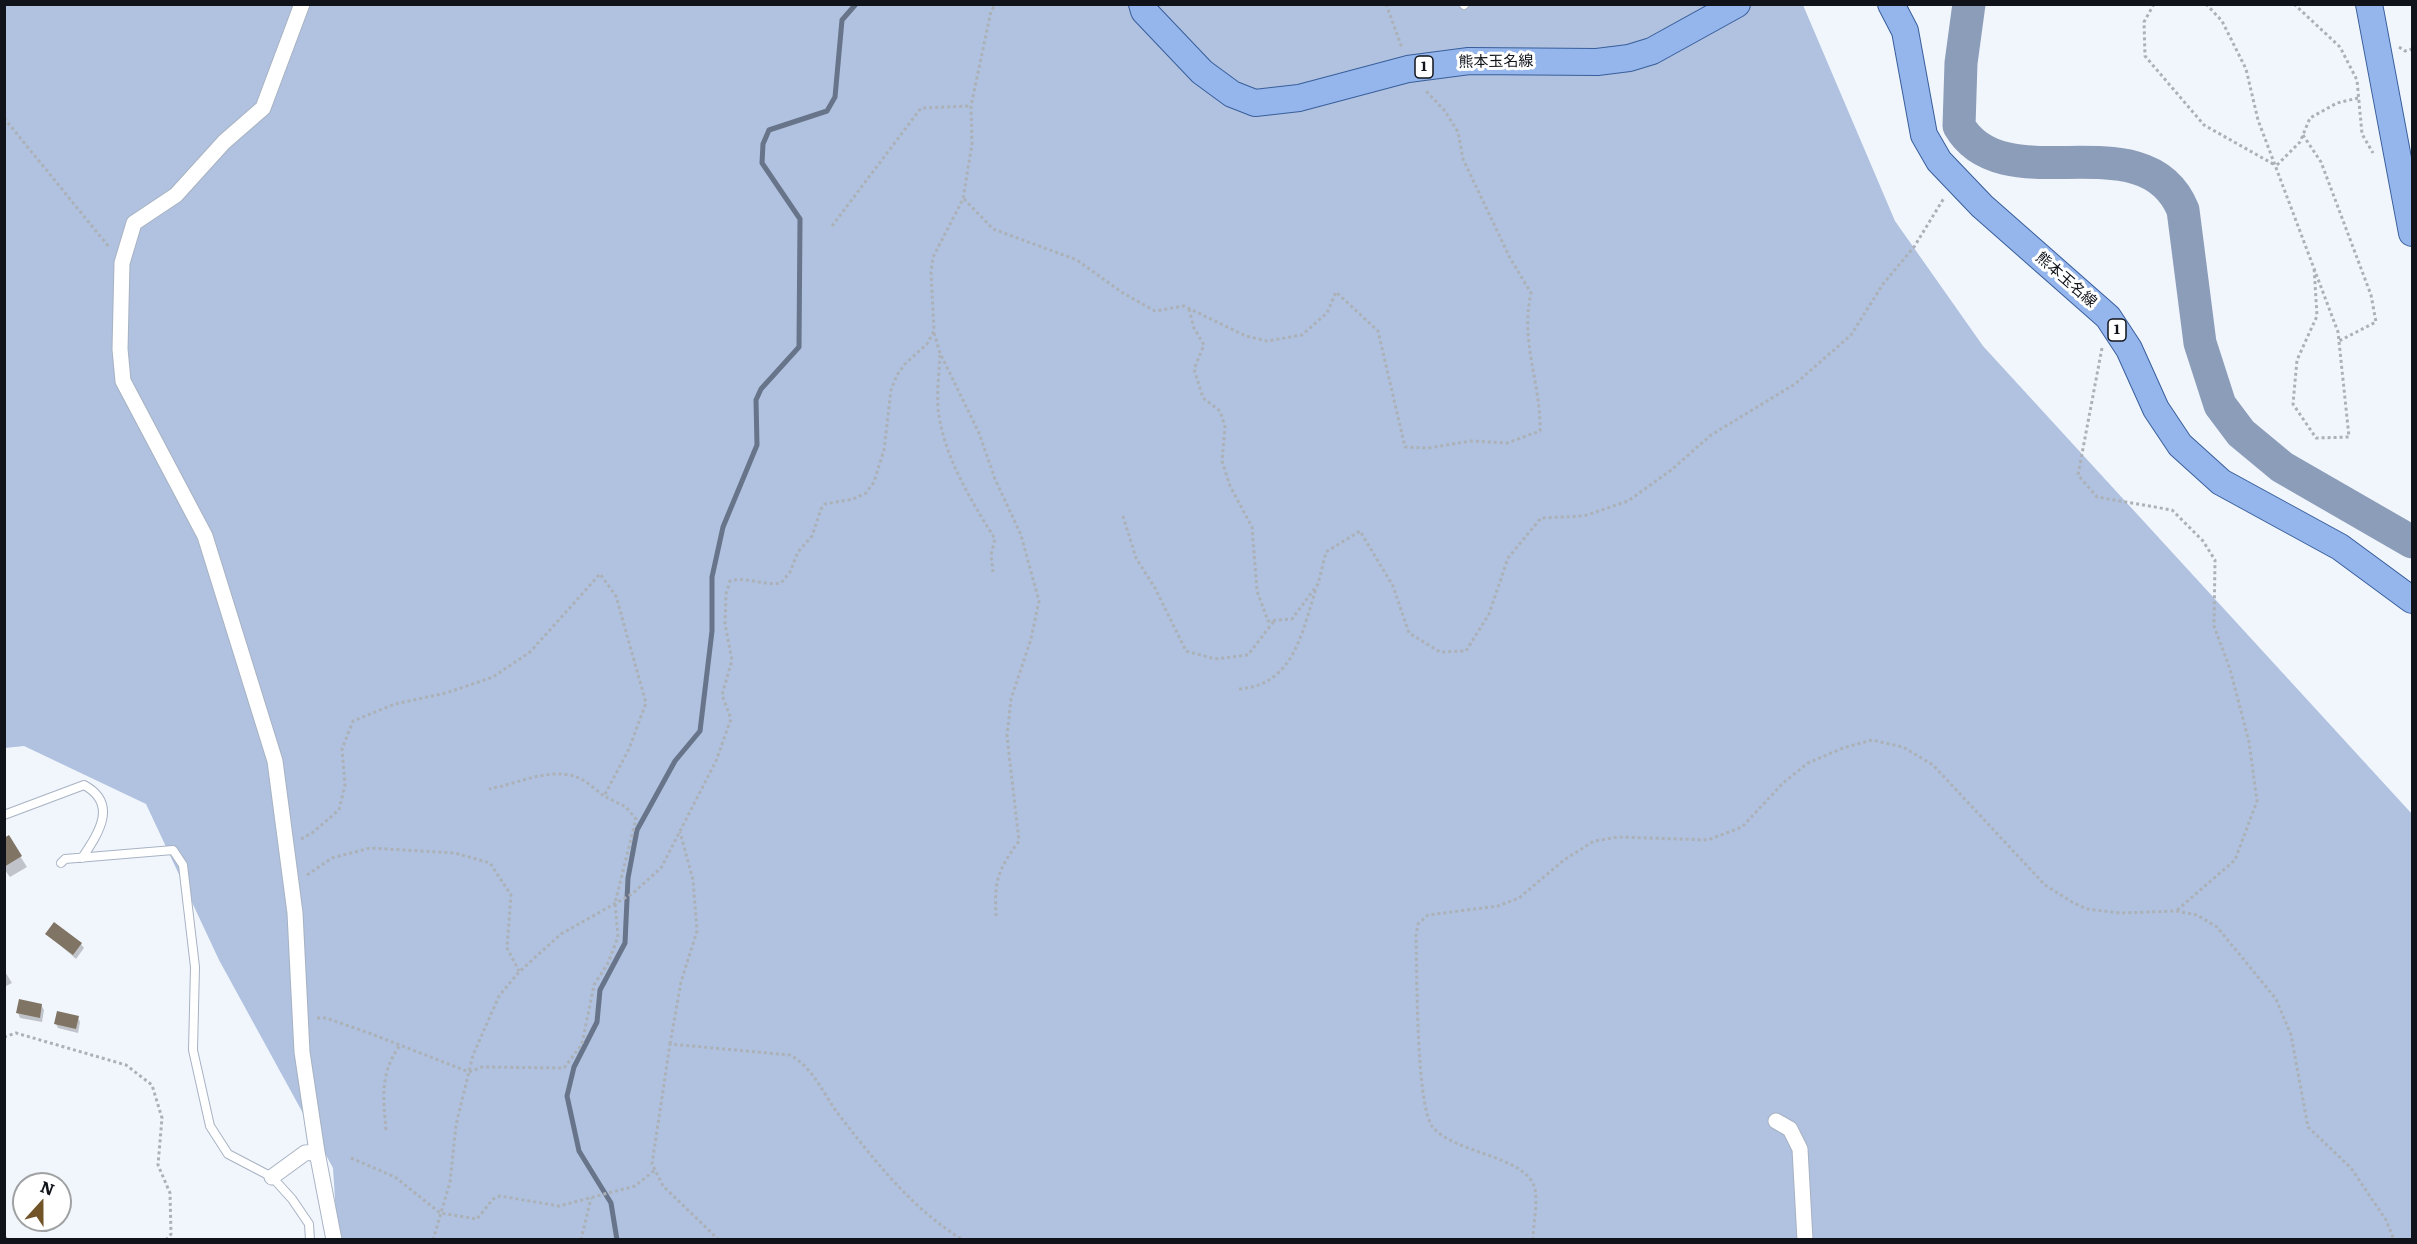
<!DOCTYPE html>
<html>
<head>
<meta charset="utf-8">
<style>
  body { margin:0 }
  #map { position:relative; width:2417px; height:1244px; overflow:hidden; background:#f1f6fd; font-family:Literata,serif }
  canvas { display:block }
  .frame { position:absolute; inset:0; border:6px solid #10141a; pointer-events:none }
  .north { position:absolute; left:12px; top:1172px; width:60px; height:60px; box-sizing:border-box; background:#fff; border:2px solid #9fa1a3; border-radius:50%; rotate:21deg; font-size:16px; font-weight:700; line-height:24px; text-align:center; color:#10141a }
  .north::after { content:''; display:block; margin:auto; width:21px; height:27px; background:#715528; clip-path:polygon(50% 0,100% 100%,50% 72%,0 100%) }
</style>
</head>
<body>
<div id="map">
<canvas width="2417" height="1244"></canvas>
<div class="frame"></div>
<div class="north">N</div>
</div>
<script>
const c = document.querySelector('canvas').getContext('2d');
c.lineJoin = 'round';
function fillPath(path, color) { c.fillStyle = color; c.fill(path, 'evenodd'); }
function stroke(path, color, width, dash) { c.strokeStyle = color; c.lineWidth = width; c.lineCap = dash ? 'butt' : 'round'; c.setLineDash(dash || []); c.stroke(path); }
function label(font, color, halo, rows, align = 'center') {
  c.font = font + ' Literata,"Noto Sans JP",serif'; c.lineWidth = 6; c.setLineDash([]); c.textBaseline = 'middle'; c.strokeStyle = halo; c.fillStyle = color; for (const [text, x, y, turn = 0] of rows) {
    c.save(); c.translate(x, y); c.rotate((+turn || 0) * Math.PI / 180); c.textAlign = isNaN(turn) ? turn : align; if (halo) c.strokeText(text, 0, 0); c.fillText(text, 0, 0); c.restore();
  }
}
const forest = new Path2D(`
  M4,5H1803L1895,221L1983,346L2412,814V1239H342L336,1215L333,1168L219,960L146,804L24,746L5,748Z`);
const shadow = new Path2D(`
  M8,837L27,867L10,877L4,869V840Z
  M47,934L81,944L84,948L76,959Z
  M4,970L12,983L4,987Z
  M41,1005L44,1010L42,1022L20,1018L18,1013Z
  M78,1018L80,1022L78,1033L58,1028L56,1024Z`);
const stream = new Path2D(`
  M617,1240L611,1203L579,1151L567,1096L574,1067L597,1022L600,990L625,943L628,878L637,830L675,761L700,731L712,631V577L723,527L757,445L756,400L761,389L799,347L800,219L762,163L763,144L769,130L827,111L835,97L842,20L856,4`);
const river = new Path2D(`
  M1969,4L1961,63L1959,126C2004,204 2145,117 2183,210L2200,343L2220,405L2241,433L2282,467L2412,542`);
const building = new Path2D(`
  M9,835L22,856L4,867V838Z
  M54,922L82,943L73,955L45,934Z
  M19,999L42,1004L40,1018L16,1013Z
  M57,1011L79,1016L76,1029L54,1024Z`);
const path = new Path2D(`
  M1386,4L1402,48
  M2154,4L2144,22L2145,56L2204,125L2275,165
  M2206,4L2222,21L2246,69L2258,120L2338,332L2349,437L2316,438L2293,404L2297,360L2317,316L2314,267
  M2294,4L2340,47L2357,80L2362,134L2373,153
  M2399,47L2405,51L2412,49
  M4,118L109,247
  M2303,135L2321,162L2371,295L2376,322L2339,341
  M2277,165L2300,142L2310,118L2337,103L2358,98
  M964,199L993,229L1077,260L1123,293L1155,311L1184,306L1246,336L1267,341L1302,335L1327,313L1336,292L1378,331L1405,447L1428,448L1471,441L1507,443L1540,431C1541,382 1520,344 1531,293L1510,258L1463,159L1458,132L1445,111L1425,90
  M832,226L921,108L971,106
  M1189,309L1194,328L1204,345L1194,369L1203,398L1220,411L1225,427L1222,461L1230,486L1252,527L1257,591L1268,621L1292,619L1318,584L1326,552L1360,531L1393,586L1409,633L1440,652L1466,651L1489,614L1508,558L1541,518L1584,516L1628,501L1670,471L1711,435L1795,384L1851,335L1883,284L1914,247L1944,198
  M934,333L940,353L979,433L995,479L1021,535L1039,601L1031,639L1011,699L1007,736L1019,841C998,870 994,880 996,916
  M2102,348L2078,475L2097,497L2172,510L2203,541L2215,560L2214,626L2230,669L2249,742L2257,801L2235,860L2176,911
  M940,355C939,375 936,397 939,416C946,460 972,502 995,539L991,555L993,572
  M1123,516L1136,558L1155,588L1186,651L1215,659L1248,655L1274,621
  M1239,689C1294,685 1302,632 1316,589
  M301,839L312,833L339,810L345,785L342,749L353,721L395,704L446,693L493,677L530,652L600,574L616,596L646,703L629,749L604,796C597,791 589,783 581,779C552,765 518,784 489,789
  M307,875L332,858L370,848L455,853L490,863L511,895L507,948L519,971
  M317,1018H326L369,1033L469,1072L482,1067L564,1068L582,1044L594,985L608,963L618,937L615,903L636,819L626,807L604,796
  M4,1037L16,1033L126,1065L152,1085L162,1118L158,1165L170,1193L171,1234L166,1240
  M670,1044L681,982L697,931L693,880L680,832
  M386,1130C383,1096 380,1073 400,1045
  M351,1158L395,1177L440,1213L477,1219L493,1199L500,1196L559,1206L635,1186L655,1170
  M4,1237L9,1240
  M433,1240L450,1182L456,1125L473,1055L499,996L519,972L561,934L632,894L661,868L716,761L731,719L722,695L732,660L725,624L726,594L730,581C745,576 764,586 781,583L790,572L798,552L812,536L821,509L825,504L853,499L866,493L874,482L884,450L891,390L897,375L905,364L927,344L934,331L931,272L933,257L963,199L972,144L971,106L991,11L996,4
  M581,1240L591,1198
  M719,1240L663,1186L652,1164L670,1044L790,1055C814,1068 823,1094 839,1115C875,1161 912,1209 963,1240
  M1533,1240C1533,1224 1538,1204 1535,1189C1527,1155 1453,1154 1432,1126C1416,1103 1417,970 1416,935L1418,924L1428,915L1498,906L1519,898L1564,860L1594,841L1619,837L1708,840L1742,827L1783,783L1808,763L1843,748L1872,740L1903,747L1933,765L2045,885L2072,902L2087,909L2120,913L2176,911L2197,915L2217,927L2276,999L2291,1035L2308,1127L2351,1168L2386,1220L2394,1240`);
const lane = new Path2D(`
  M1464,5L1465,4
  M4,815L84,785C119,804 98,834 82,858
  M61,863L65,859L173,850L183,865L195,967L193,1050L210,1126L228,1154L272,1177L292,1199L309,1224L310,1240`);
const street = new Path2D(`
  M302,4L263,108L224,142L176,195L134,223L122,263L120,349L123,381L205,536L275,761L295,913L302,1052L317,1152
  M1776,1121L1790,1129L1800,1149L1805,1240
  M272,1177L305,1153L317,1152L334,1240`);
const primary = new Path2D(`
  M1142,4L1144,11L1202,72L1232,94L1255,103L1299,98L1408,69L1469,61L1597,62L1629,58L1652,51L1737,4
  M1891,4L1905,31L1924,135L1939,161L1982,206L2108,317L2129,349L2156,409L2180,445L2221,482L2340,547L2412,600
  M2369,4L2412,233`);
const shields = [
  [1424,67,18],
  [2117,330,18]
];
const shieldNames = [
  ["1",1424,67],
  ["1",2117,330]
];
const streetNames = [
  ["熊本玉名線",1496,62,-1],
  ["熊本玉名線",2066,280,41]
];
fillPath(forest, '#b0c2df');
fillPath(shadow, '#0003');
stroke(stream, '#677489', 5);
stroke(river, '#8c9db9', 33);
fillPath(building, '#807464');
stroke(lane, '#a7b2c3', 10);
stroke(street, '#a7b2c3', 17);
stroke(primary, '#385e9b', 28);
stroke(path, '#acb1b7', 3, [3, 3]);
stroke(lane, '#fff', 8);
stroke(street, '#fff', 15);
stroke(primary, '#95b6ec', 26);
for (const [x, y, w] of shields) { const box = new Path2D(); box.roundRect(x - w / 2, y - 11, w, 22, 4.5); c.fillStyle = '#fff'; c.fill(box); stroke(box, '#10141a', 1.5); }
label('bold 14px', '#10141a', null, shieldNames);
label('15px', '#10141a', '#fff', streetNames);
</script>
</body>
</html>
